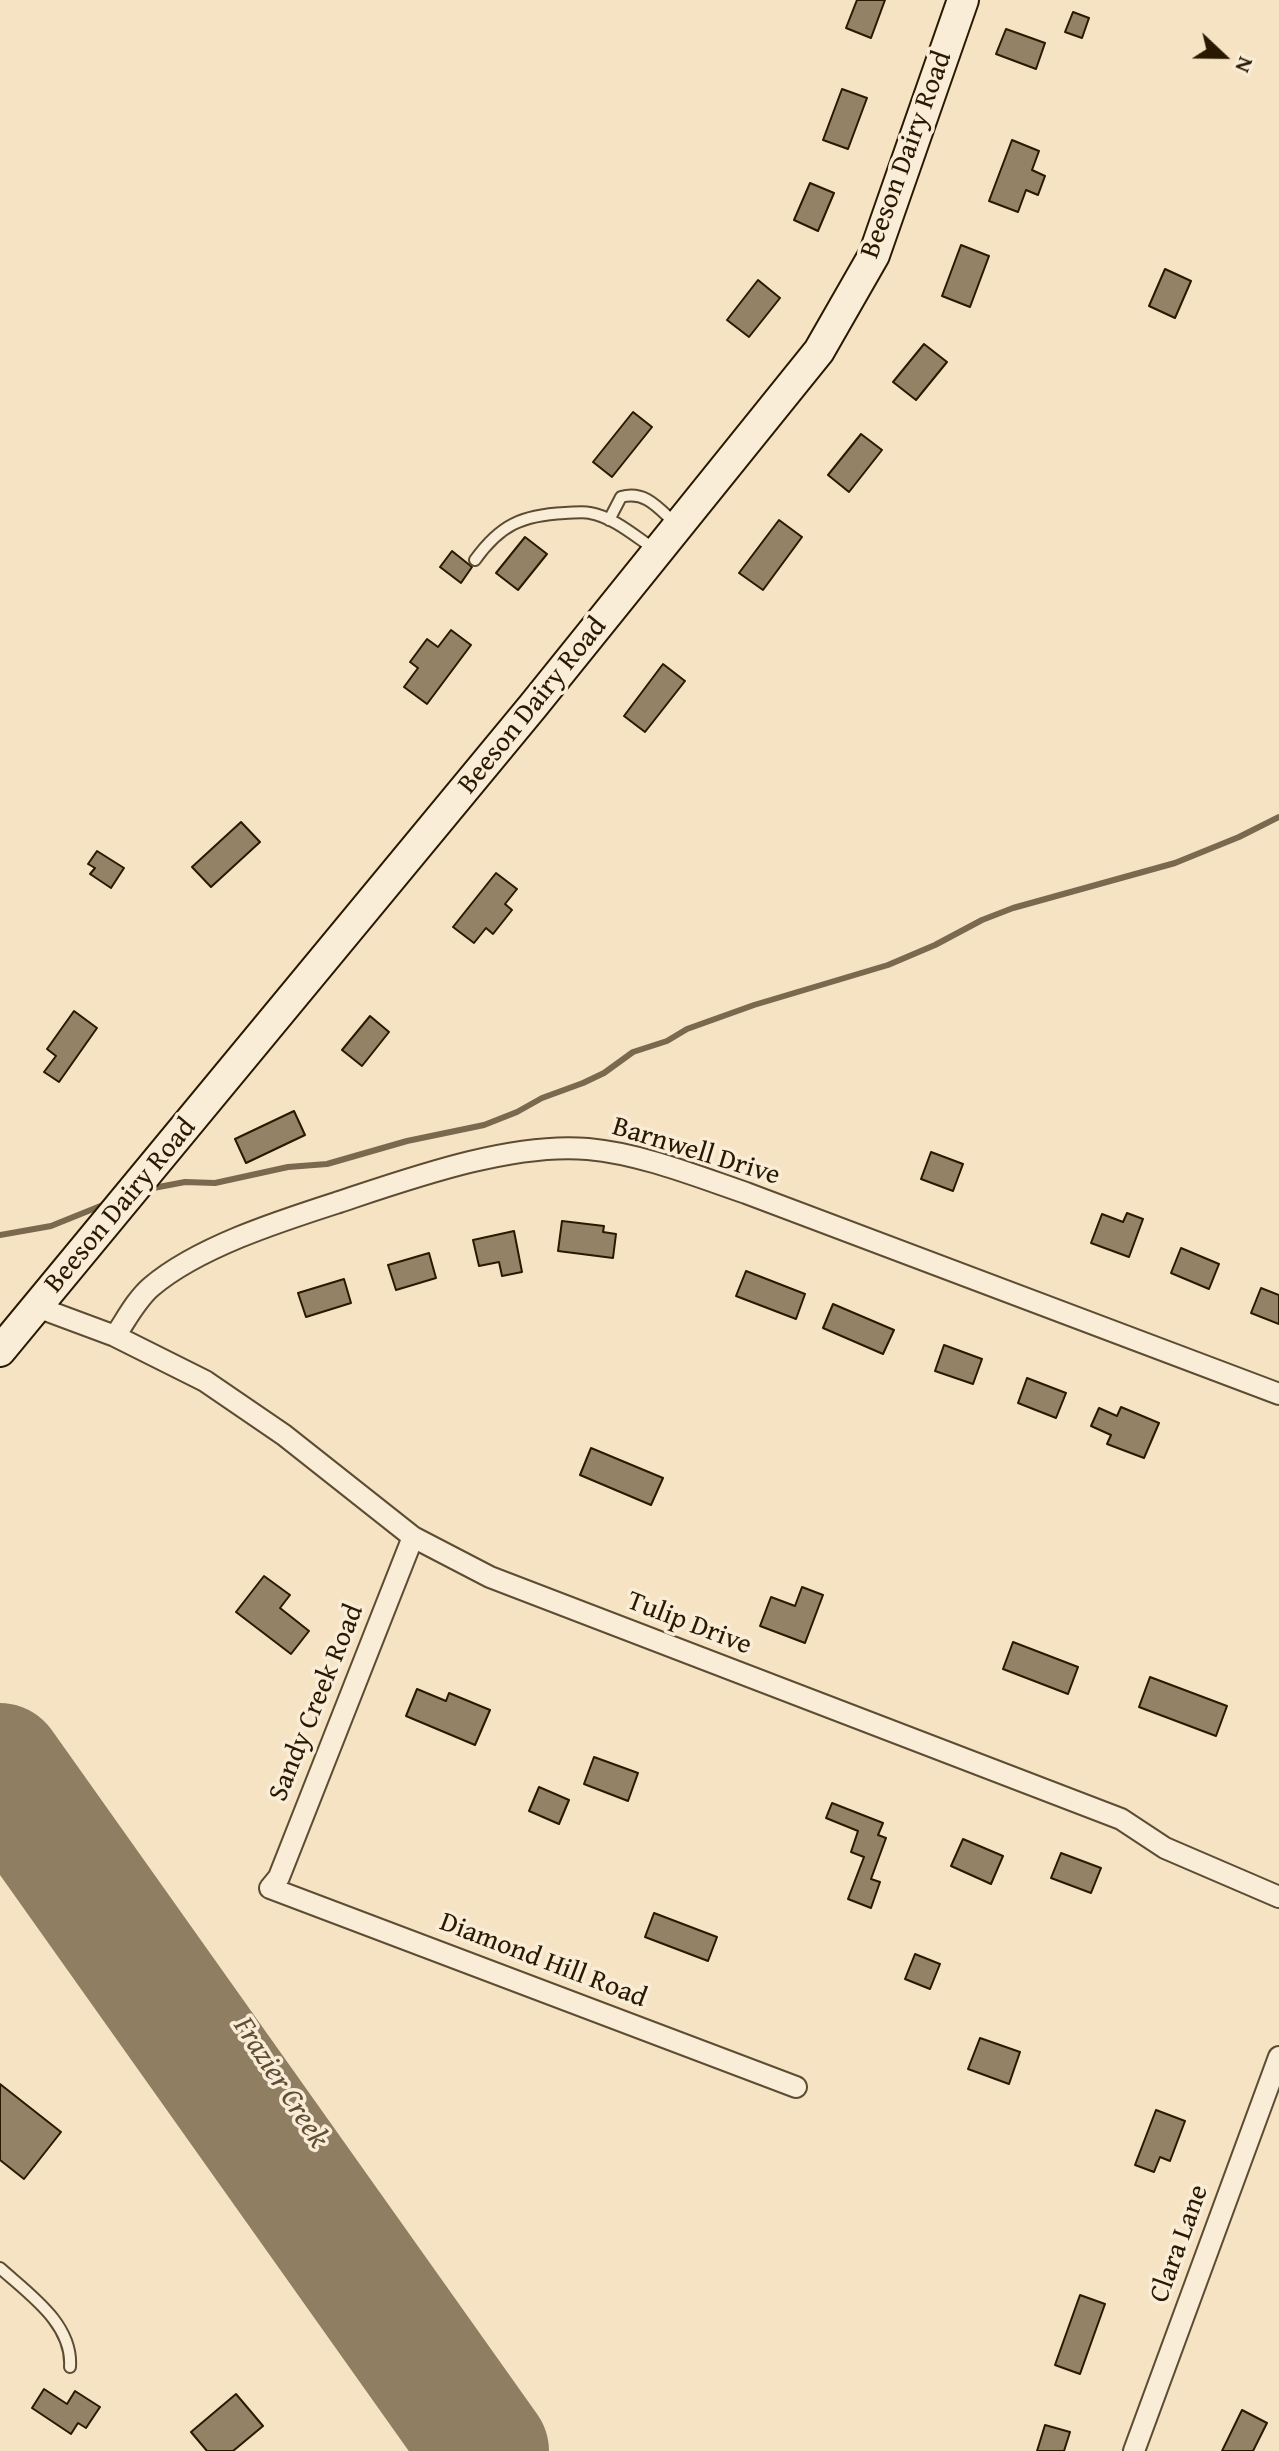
<!DOCTYPE html>
<html>
<head>
<meta charset="utf-8">
<style>
  body { margin:0 }
  #map { position:relative; width:1279px; height:2451px; overflow:hidden; background:#f6e3c3; font-family:"Gentium Book Plus",serif }
  canvas { display:block }
  .north { position:absolute; left:1183px; top:16px; width:80px; height:80px; -webkit-text-stroke:6px #f9edd8; paint-order:stroke; rotate:112deg; font-size:22px; font-weight:700; line-height:32px; text-align:center; color:#291901 }
  .north::after { content:''; display:block; margin:auto; width:28px; height:36px; background:#291901; clip-path:polygon(50% 0,100% 100%,50% 72%,0 100%) }
</style>
</head>
<body>
<div id="map">
<canvas width="1279" height="2451"></canvas>
<div class="north">N</div>
</div>
<script>
const c = document.querySelector('canvas').getContext('2d');
c.lineJoin = 'round';
function stroke(path, color, width, dash) { c.strokeStyle = color; c.lineWidth = width; c.lineCap = dash ? 'butt' : 'round'; c.setLineDash(dash || []); c.stroke(path); }
function fillPath(path, color) { c.fillStyle = color; c.fill(path, 'evenodd'); }
function label(font, color, halo, rows, align = 'center') {
  c.font = font + ' "Gentium Book Plus",serif'; c.lineWidth = 7; c.setLineDash([]); c.textBaseline = 'middle'; c.strokeStyle = halo; c.fillStyle = color; for (const [text, x, y, turn = 0] of rows) {
    c.save(); c.translate(x, y); c.rotate((+turn || 0) * Math.PI / 180); c.textAlign = isNaN(turn) ? turn : align; if (halo) c.strokeText(text, 0, 0); c.fillText(text, 0, 0); c.restore();
  }
}
const stream = new Path2D(`
  M148,1189L185,1182L215,1183L288,1167L327,1164L407,1141L484,1125L517,1112L542,1098L583,1083L604,1073L633,1052L667,1041L687,1029L754,1005L888,965L935,945L982,920L1013,908L1175,863L1239,837L1279,817
  M0,1235L51,1226L108,1203
  M0,1783L11,1793L19,1805L90,1886L106,1901L190,1988L286,2124L325,2192L347,2238L399,2315L442,2402L455,2451`);
const runway = new Path2D(`
  M0,1766L486,2451`);
const building = new Path2D(`
  M857,0H885L871,38L846,28Z
  M1073,12L1089,18L1082,38L1065,32Z
  M1006,29L1045,43L1036,69L996,54Z
  M842,89L867,98L848,149L823,140Z
  M1012,140L1039,151L1032,170L1045,176L1038,195L1026,190L1018,212L989,201Z
  M810,183L834,193L818,231L794,220Z
  M961,245L989,256L970,307L942,296Z
  M1165,269L1191,281L1175,318L1149,306Z
  M758,280L780,298L749,337L727,320Z
  M924,344L947,362L916,400L893,382Z
  M633,412L652,427L612,477L593,462Z
  M861,434L882,450L849,492L828,475Z
  M779,520L802,537L763,590L739,573Z
  M525,537L547,554L518,590L496,573Z
  M452,551L472,567L461,583L440,567Z
  M451,630L471,645L427,704L404,687L418,668L410,662L427,639L438,647Z
  M663,664L685,681L645,732L624,716Z
  M241,822L260,842L211,887L192,867Z
  M97,851L124,868L111,888L90,874L95,868L88,864Z
  M496,873L517,889L505,904L512,910L493,934L486,928L474,943L453,927Z
  M74,1011L97,1028L59,1082L44,1072L56,1056L47,1049Z
  M370,1016L389,1032L362,1066L342,1050Z
  M294,1111L305,1135L246,1163L235,1139Z
  M931,1152L963,1164L953,1191L921,1179Z
  M1127,1213L1143,1219L1129,1257L1091,1243L1102,1214L1123,1222Z
  M562,1221L604,1226L603,1232L616,1234L613,1258L558,1251Z
  M514,1231L522,1272L502,1276L499,1262L479,1266L473,1240Z
  M1181,1248L1219,1264L1209,1289L1171,1273Z
  M429,1253L436,1278L396,1290L388,1265Z
  M746,1271L805,1294L796,1319L736,1296Z
  M344,1279L351,1303L306,1317L298,1293Z
  M1261,1288L1279,1295V1324L1251,1313Z
  M833,1304L894,1330L883,1354L823,1328Z
  M944,1345L982,1359L973,1384L935,1371Z
  M1027,1378L1066,1393L1056,1418L1018,1403Z
  M1121,1407L1159,1423L1144,1458L1107,1444L1111,1435L1091,1426L1099,1408L1117,1416Z
  M591,1448L663,1478L651,1505L580,1475Z
  M264,1576L290,1595L280,1608L309,1631L291,1654L236,1612Z
  M802,1587L823,1595L805,1643L760,1626L771,1597L795,1606Z
  M1013,1642L1078,1667L1068,1694L1003,1669Z
  M1150,1677L1227,1706L1216,1736L1139,1707Z
  M417,1689L446,1701L449,1693L490,1710L475,1745L406,1716Z
  M594,1757L638,1773L628,1801L584,1784Z
  M539,1787L569,1800L559,1824L529,1811Z
  M832,1803L883,1823L878,1835L886,1838L871,1879L880,1882L871,1908L848,1899L864,1857L851,1852L858,1831L826,1818Z
  M963,1839L1003,1856L991,1884L951,1866Z
  M1061,1853L1101,1868L1091,1893L1051,1878Z
  M654,1913L717,1937L708,1961L645,1937Z
  M915,1954L940,1964L930,1989L905,1979Z
  M980,2038L1020,2052L1009,2084L968,2069Z
  M0,2084L61,2132L24,2179L0,2160Z
  M1156,2110L1185,2121L1170,2161L1160,2157L1154,2172L1135,2165Z
  M1080,2295L1105,2304L1080,2374L1055,2365Z
  M44,2389L67,2404L75,2391L100,2407L86,2428L78,2423L71,2434L32,2408Z
  M236,2394L263,2426L233,2451H207L191,2432Z
  M1242,2410L1267,2423L1253,2451H1222Z
  M1045,2425L1070,2432L1064,2451H1037Z`);
const lane = new Path2D(`
  M609,520L621,497C646,490 659,509 677,525
  M475,560C500,525 522,515 565,513C573,513 583,511 590,513C614,517 637,538 656,550
  M0,2268C30,2295 73,2324 70,2367`);
const street = new Path2D(`
  M37,1307L115,1336L205,1381L284,1435L413,1537L490,1577L1121,1819L1165,1848L1279,1897
  M115,1336C126,1320 136,1300 151,1287C198,1247 280,1221 339,1202C411,1178 512,1142 588,1149C642,1154 696,1176 746,1193L1279,1394
  M413,1537L279,1877L270,1888L796,2087
  M1134,2451L1279,2057`);
const secondary = new Path2D(`
  M0,1351L533,706L819,351L874,255L963,0`);
const streetNames = [
  ["Beeson Dairy Road",907,155,-70],
  ["Beeson Dairy Road",533,706,-51],
  ["Barnwell Drive",696,1152,17],
  ["Beeson Dairy Road",121,1206,-50],
  ["Tulip Drive",689,1624,21],
  ["Sandy Creek Road",317,1703,-68],
  ["Diamond Hill Road",543,1961,21],
  ["Clara Lane",1180,2244,-70]
];
const waterNames = [
  ["Frazier Creek",280,2083,57]
];
stroke(stream, '#7a694e', 6);
stroke(runway, '#907e62', 126);
fillPath(building, '#948266');
stroke(building, '#291901', 2);
stroke(lane, '#5c4c32', 14);
stroke(street, '#5c4c32', 24);
stroke(secondary, '#291901', 34);
stroke(lane, '#f9edd8', 10);
stroke(street, '#f9edd8', 20);
stroke(secondary, '#f9edd8', 30);
label('28px', '#291901', '#f9edd8', streetNames);
label('italic 30px', '#5f4e34', '#f9edd8', waterNames);
</script>
</body>
</html>
